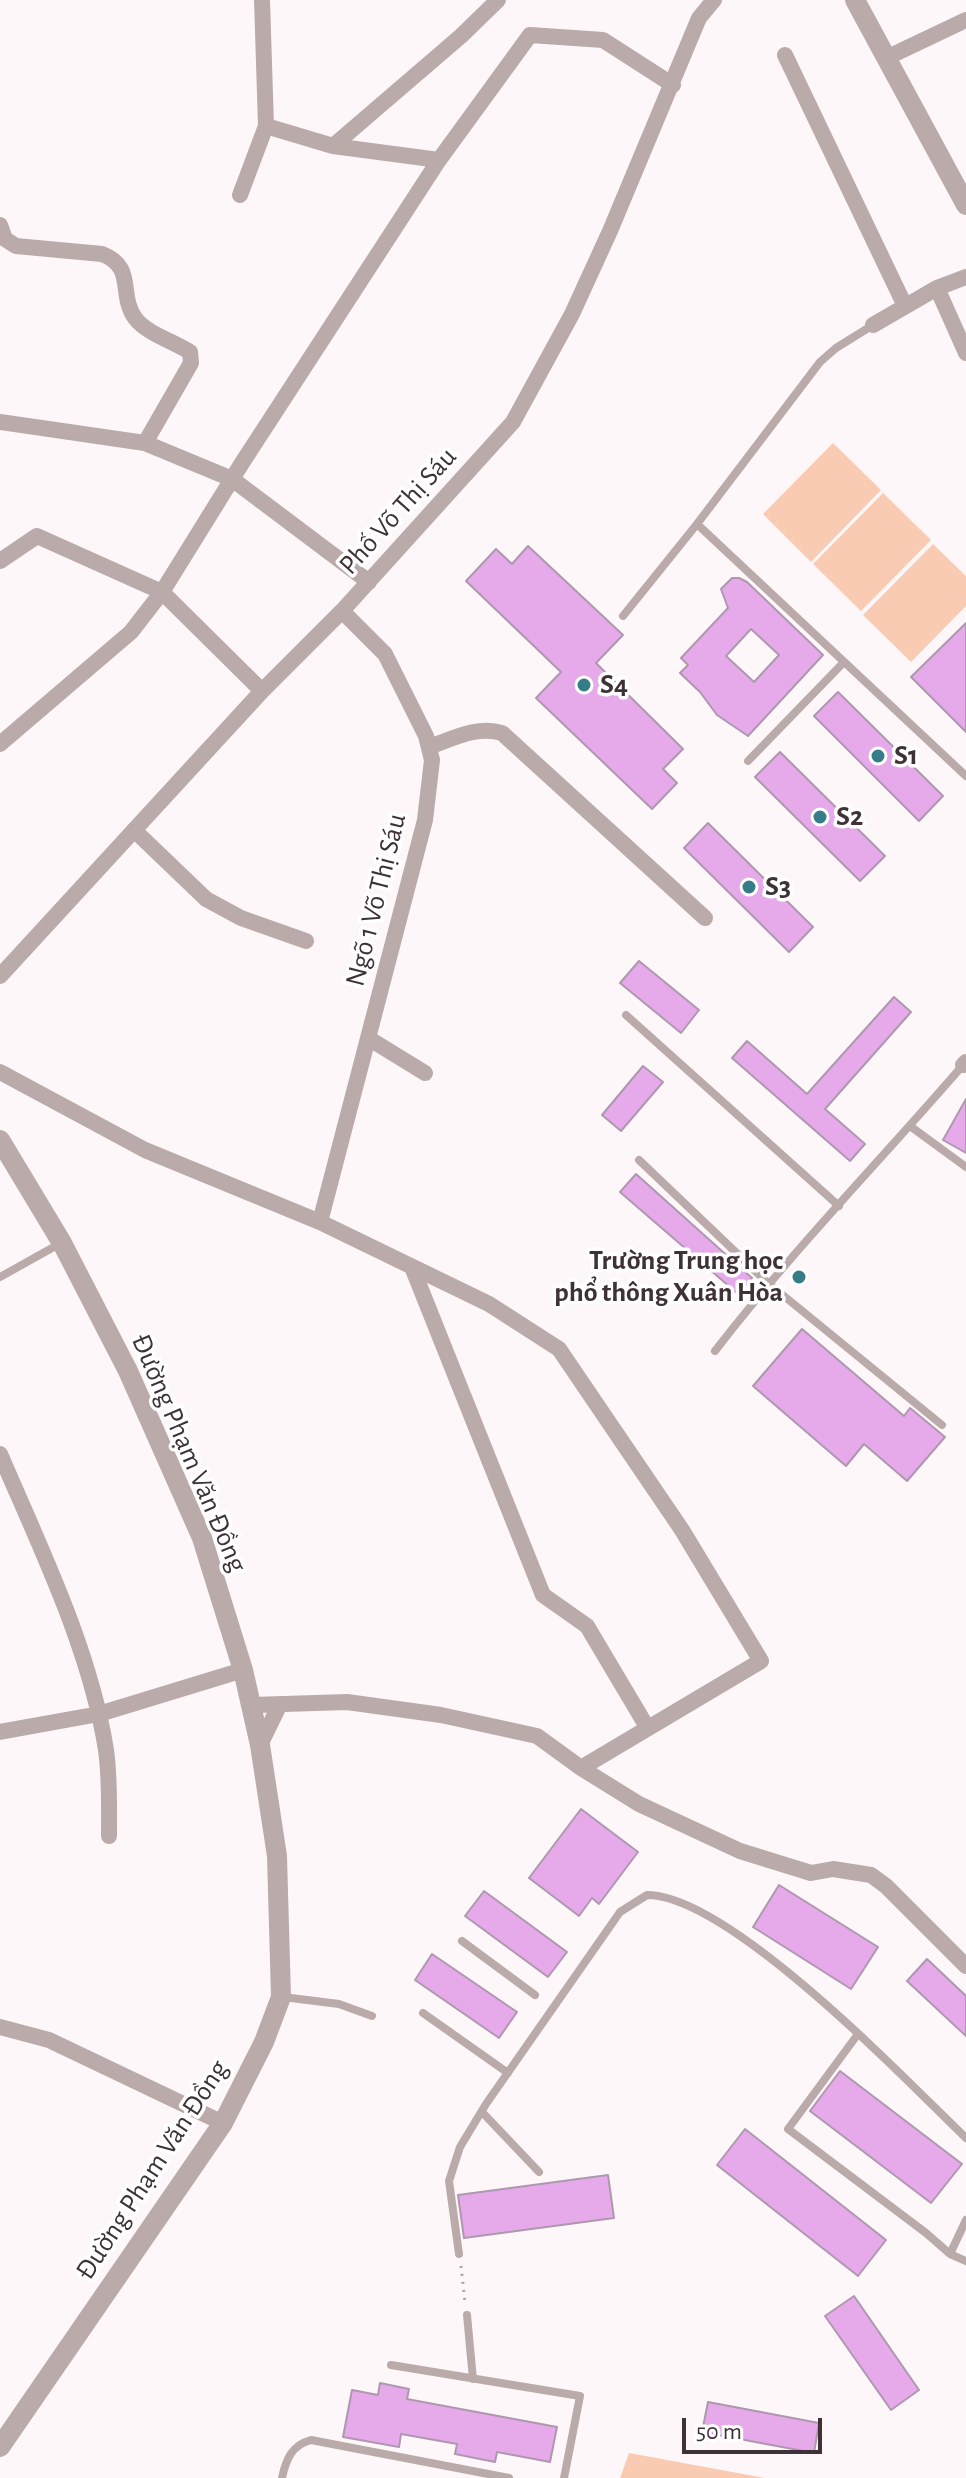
<!DOCTYPE html>
<html>
<head>
<meta charset="utf-8">
<style>
  body { margin:0 }
  #map { position:relative; width:966px; height:2478px; overflow:hidden; background:#fef7f9; font-family:"Alegreya Sans",sans-serif }
  canvas { display:block }
  .scale { position:absolute; left:682px; top:2418px; width:140px; height:36px; box-sizing:border-box; border:4px solid #3e3237; border-top:0; padding-left:10px; font-size:24px; line-height:28px; white-space:nowrap; color:#3e3237; -webkit-text-stroke:6px #fff; paint-order:stroke }
</style>
</head>
<body>
<div id="map">
<canvas width="966" height="2478"></canvas>
<div class="scale">50 m</div>
</div>
<script>
const c = document.querySelector('canvas').getContext('2d');
c.lineJoin = 'round';
function fillPath(path, color) { c.fillStyle = color; c.fill(path, 'evenodd'); }
function stroke(path, color, width, dash) { c.strokeStyle = color; c.lineWidth = width; c.lineCap = dash ? 'butt' : 'round'; c.setLineDash(dash || []); c.stroke(path); }
function label(font, color, halo, rows, align = 'center') {
  c.font = font + ' "Alegreya Sans",sans-serif'; c.lineWidth = 7; c.setLineDash([]); c.textBaseline = 'middle'; c.strokeStyle = halo; c.fillStyle = color; for (const [text, x, y, turn = 0] of rows) {
    c.save(); c.translate(x, y); c.rotate((+turn || 0) * Math.PI / 180); c.textAlign = isNaN(turn) ? turn : align; if (halo) c.strokeText(text, 0, 0); c.fillText(text, 0, 0); c.restore();
  }
}
const green = new Path2D(`
  M833,443L881,490L811,562L763,514Z
  M883,493L931,540L861,611L813,564Z
  M933,544L966,576V606L911,662L863,615Z
  M629,2453L765,2478H620Z`);
const building = new Path2D(`
  M528,546L623,635L596,663L683,749L663,769L677,783L652,809L536,698L561,672L466,581L496,549L512,564Z
  M732,578H739L747,582L823,655L748,736L717,715L700,692L680,673L688,665L681,658L728,608L721,589ZM751,629L779,655L754,682L726,656Z
  M966,623V732L911,677Z
  M838,692L943,796L919,821L814,716Z
  M780,752L885,856L860,881L755,777Z
  M708,823L813,927L789,952L684,848Z
  M639,961L699,1010L681,1033L620,983Z
  M894,997L911,1012L825,1109L865,1144L850,1161L732,1058L747,1041L807,1094Z
  M643,1066L663,1082L621,1131L602,1115Z
  M966,1099V1153L943,1140Z
  M636,1174L752,1278L738,1294L620,1192Z
  M802,1329L904,1416L910,1408L945,1437L907,1481L864,1444L846,1466L753,1386Z
  M581,1809L638,1852L599,1904L592,1898L579,1916L529,1878Z
  M779,1885L878,1947L851,1989L753,1927Z
  M484,1891L567,1952L548,1977L465,1916Z
  M432,1954L517,2012L499,2038L415,1980Z
  M927,1959L966,1996V2036L907,1981Z
  M840,2071L962,2164L931,2203L810,2111Z
  M745,2129L886,2240L858,2276L717,2165Z
  M608,2175L614,2218L464,2238L458,2195Z
  M854,2296L919,2390L891,2410L825,2316Z
  M380,2383L409,2389L407,2399L557,2427L550,2462L497,2452L495,2462L455,2454L457,2444L401,2434L399,2447L343,2437L352,2390L378,2395Z
  M708,2402L819,2423L814,2453L702,2432Z`);
const path = new Path2D(`
  M461,2266L465,2302`);
const service = new Path2D(`
  M697,524L966,776
  M623,616L697,524L820,362L836,348L873,325
  M748,761L844,662
  M626,1015L839,1206
  M910,1126L966,1167
  M639,1160L768,1283L942,1425
  M0,1277L61,1243
  M715,1351C792,1251 880,1161 963,1065
  M462,1941L535,1995
  M283,1997L339,2004L372,2016
  M423,2013L508,2073
  M858,2034L788,2129L926,2233L950,2254L966,2261
  M482,2112L539,2172
  M459,2254L449,2181L460,2147L486,2104L620,1912L647,1895C729,1895 905,2079 966,2138
  M950,2254L966,2220
  M467,2315L473,2379
  M391,2365L580,2396L564,2478
  M282,2478C286,2459 292,2445 311,2440L509,2478`);
const minor = new Path2D(`
  M785,55L905,306
  M886,58L966,20
  M266,126L333,146L439,160
  M333,146L461,36L498,0
  M240,195L266,126L262,0
  M0,225L5,239L16,246L102,254C136,267 118,294 135,318C147,334 173,341 190,352L191,363L145,443
  M937,288L966,353
  M873,325L937,288L966,277
  M0,422L145,443L232,479L369,582
  M0,561L37,536L162,592L131,632L0,744
  M262,691L162,592L242,463L439,160L530,35L603,40L673,85
  M429,747C452,739 478,725 502,733L705,918
  M134,830L206,899L241,918L306,941
  M0,976L262,691L342,611L513,422L572,314L610,231L699,18L714,0
  M368,1038L425,1073
  M963,1065L966,1062
  M0,1072L145,1150L320,1222L489,1304L559,1349L682,1530L761,1661L581,1768
  M320,1222L425,820L432,760L426,736L385,654L342,611
  M412,1267L543,1595L587,1626L647,1727
  M0,1454C40,1547 90,1649 106,1750C110,1778 109,1808 109,1836
  M252,1705L347,1702L441,1715L537,1736L581,1768L639,1804L740,1851L811,1873L833,1869L871,1875L886,1886L966,1966
  M0,1732L99,1714L243,1670
  M260,1745L280,1704
  M0,2027L49,2040L223,2123`);
const tertiary = new Path2D(`
  M855,0L966,205
  M0,1140L62,1243L128,1371L202,1538L243,1670L260,1745L277,1856L281,1997L264,2042L223,2123L0,2447`);
const markers = [
  [584,685,8,"#377d89"],
  [878,756,8,"#377d89"],
  [820,817,8,"#377d89"],
  [749,887,8,"#377d89"],
  [799,1277,8,"#377d89"]
];
const streetNames = [
  ["Phố Võ Thị Sáu",398,511,-48],
  ["Ngõ 1 Võ Thị Sáu",376,900,-76],
  ["Đường Phạm Văn Đồng",189,1453,67],
  ["Đường Phạm Văn Đồng",152,2170,-57]
];
const poiNames = [
  ["S4",600,685],
  ["S1",894,756],
  ["S2",836,817],
  ["S3",765,887],
  ["Trường Trung học",783,1261,"right"],
  ["phổ thông Xuân Hòa",783,1293,"right"]
];
fillPath(green, '#facbb3');
fillPath(building, '#e6aaea');
stroke(building, '#ae98af', 2);
stroke(path, '#aba2a5', 3, [2, 6]);
stroke(service, '#baabaa', 8);
stroke(minor, '#baabaa', 16);
stroke(tertiary, '#baabaa', 20);
for (const [x, y, r, color] of markers) { const dot = new Path2D(); dot.arc(x, y, r, 0, 2 * Math.PI); c.fillStyle = color; c.fill(dot); stroke(dot, '#fff', 3); }
label('28px', '#3e3237', '#fff', streetNames);
label('bold 28px', '#3e3237', '#fff', poiNames, 'left');
</script>
</body>
</html>
